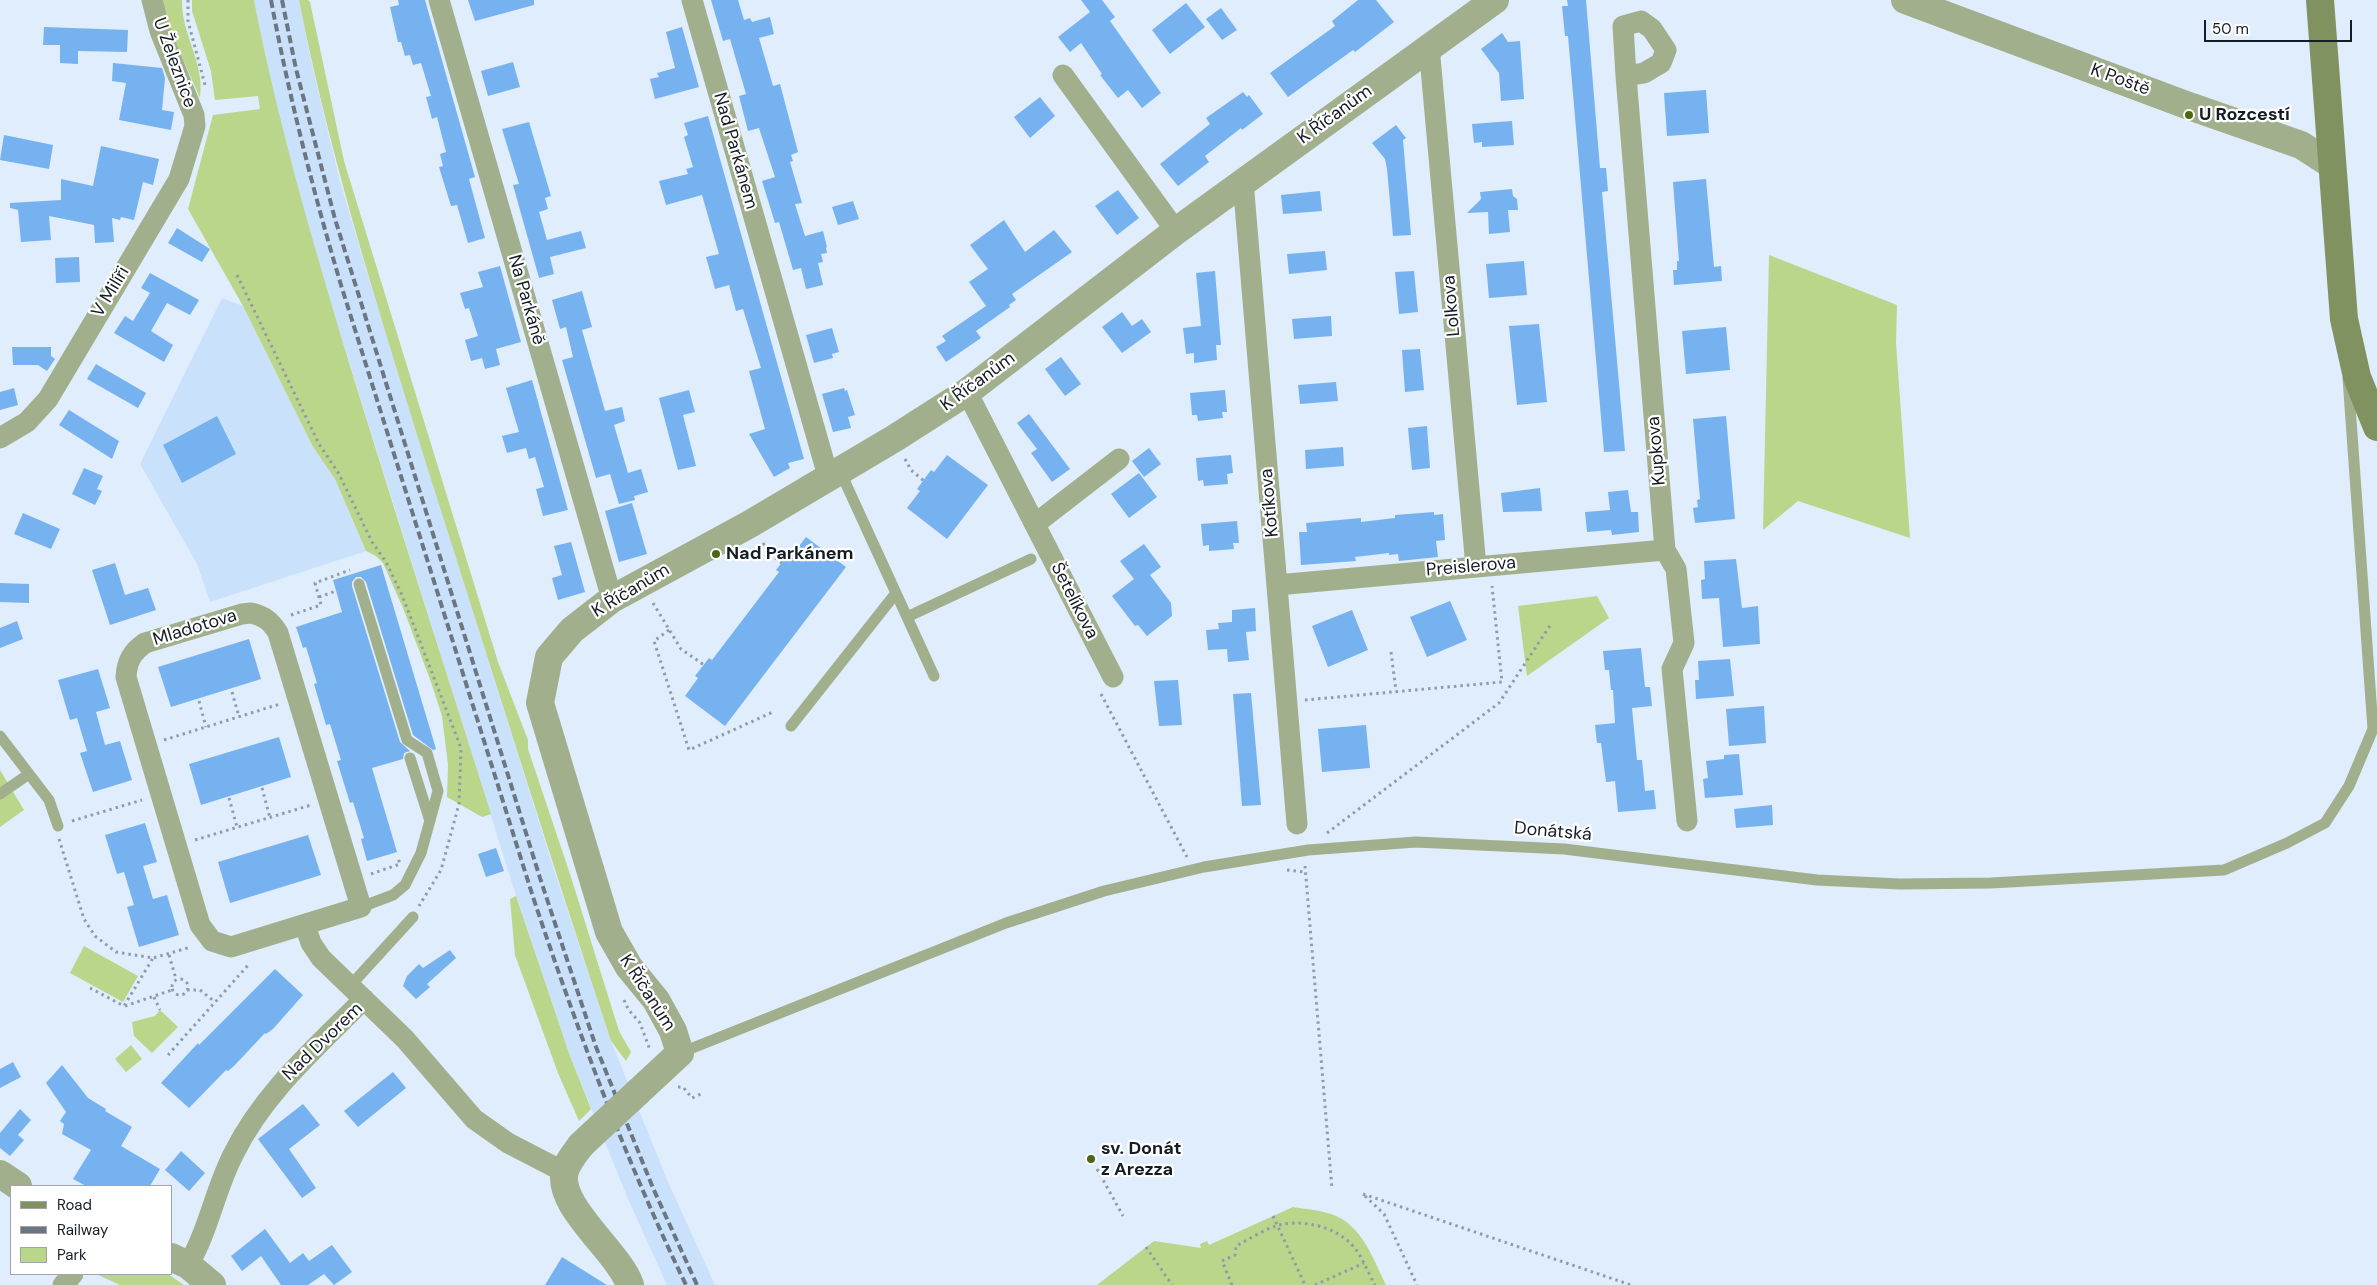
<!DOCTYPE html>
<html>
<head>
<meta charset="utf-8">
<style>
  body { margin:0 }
  #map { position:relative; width:2377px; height:1285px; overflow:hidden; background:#dfedfc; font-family:"DM Sans",sans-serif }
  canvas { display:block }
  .legend { position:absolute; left:10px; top:1185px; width:162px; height:90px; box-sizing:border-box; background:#fff; border:1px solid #a1a4a8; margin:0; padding:6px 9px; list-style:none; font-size:15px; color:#141c25 }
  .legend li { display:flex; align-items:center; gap:10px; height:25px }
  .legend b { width:25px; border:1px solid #a1a4a8 }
  .scale { position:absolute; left:2204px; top:20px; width:148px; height:22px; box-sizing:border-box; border:2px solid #141c25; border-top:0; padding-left:6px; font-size:15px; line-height:18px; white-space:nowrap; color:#141c25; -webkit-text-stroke:4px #fff; paint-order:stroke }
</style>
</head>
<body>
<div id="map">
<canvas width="2377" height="1285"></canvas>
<ul class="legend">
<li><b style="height:6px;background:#7f925f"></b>Road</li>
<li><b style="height:6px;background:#6b7681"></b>Railway</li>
<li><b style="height:14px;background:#bad68a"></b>Park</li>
</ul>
<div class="scale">50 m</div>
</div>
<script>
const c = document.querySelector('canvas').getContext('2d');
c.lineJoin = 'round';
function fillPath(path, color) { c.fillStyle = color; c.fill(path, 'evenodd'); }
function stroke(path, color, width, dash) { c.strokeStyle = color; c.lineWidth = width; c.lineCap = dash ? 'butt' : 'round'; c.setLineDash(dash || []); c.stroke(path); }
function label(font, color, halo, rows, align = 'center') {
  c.font = font + ' "DM Sans",sans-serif'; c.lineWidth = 4.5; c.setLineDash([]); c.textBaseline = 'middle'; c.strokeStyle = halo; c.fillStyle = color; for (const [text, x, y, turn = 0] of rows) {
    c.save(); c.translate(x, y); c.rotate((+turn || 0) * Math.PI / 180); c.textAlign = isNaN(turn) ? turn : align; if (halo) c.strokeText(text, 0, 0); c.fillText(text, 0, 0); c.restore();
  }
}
const built = new Path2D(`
  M254,0H299L312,65L339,178L367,273L555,873L611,1041L668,1182L715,1285H667L628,1199L570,1056L513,886L325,285L297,189L269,75Z
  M222,298L243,306L313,447L335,479L366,551L210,602L197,564L140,464Z`);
const green = new Path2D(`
  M162,0H182C181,34 205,63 200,98L167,23Z
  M192,0H254C280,134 319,264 359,395C402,535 447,674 491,814L482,817L447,797L448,765L442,716L431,682L403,608L383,563L376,556L366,551L335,479L313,447L243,306L188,209L213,115L260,109L258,96L215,100L211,71L192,11Z
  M299,0H308L310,2L344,161L498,662L528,740V749L571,877L619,1031L631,1052L626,1061L611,1041C551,860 494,677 436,495C385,331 332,168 299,0Z
  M1769,255L1897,305L1896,343L1910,538L1798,501L1763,530Z
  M1597,596L1609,618L1527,676L1518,606Z
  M0,770L24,810L0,827Z
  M516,896L570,1056L591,1109L579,1121L558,1073L515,955L510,899Z
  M84,946L138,976L123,1002L70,973Z
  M160,1010L178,1027L152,1053L134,1036L132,1022L155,1016Z
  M131,1045L142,1059L126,1072L115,1059Z
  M1293,1207C1305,1209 1319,1210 1331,1214C1362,1224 1373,1259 1386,1285H1097L1154,1241L1201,1248L1200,1244L1207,1241L1209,1245Z
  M96,1274H168L184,1285H120Z`);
const building = new Path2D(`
  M398,0H425L475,177L469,179L485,238L468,243L457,205L451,206L439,167L443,166L440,154L446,152L437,117L432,119L426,97L431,96L421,63L413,65L410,55L405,56L401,42H398L390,7L399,5Z
  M468,0H534V5L475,21Z
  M711,0H738L744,20L750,18L752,22L770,17L774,34L759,38L773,86L780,84L798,152L791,155L793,161L790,162L802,203L795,204L805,236L823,231L827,247L826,248L827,253L821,254L823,262L818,263L823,285L806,289L801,268L793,270L779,222L775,223L762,181L775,177L759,128L748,131L739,96L746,94L730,39L723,41Z
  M1081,0H1102L1115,17L1110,21L1161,93L1142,108L1128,90L1118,98L1100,75L1102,74L1081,43L1070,52L1058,37L1090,12Z
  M1358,0H1376L1394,22L1355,52L1353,50L1288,97L1270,73L1335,26L1332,21Z
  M1567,0H1586L1600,168H1606L1608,191L1602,192L1625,451L1604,452L1568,36H1565L1562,6H1568Z
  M1186,3L1205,27L1170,54L1152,30Z
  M1221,8L1237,30L1222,40L1206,19Z
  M44,27L128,30L127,52L78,51V64L60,63V45H43Z
  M682,27L699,87L655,99L650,79L659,77L657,73L675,68L666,32Z
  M1502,33L1508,42L1520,41L1524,99L1501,101L1499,73L1481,49Z
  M513,62L520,87L488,96L481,71Z
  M113,63L162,68L165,78L162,110L174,112L171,130L119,120L126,83L112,81Z
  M1706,90L1709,133L1667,136L1664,93Z
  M1243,92L1247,97L1249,95L1263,114L1242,130L1241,128L1205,156L1209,162L1178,186L1160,164L1210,124L1206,118Z
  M1040,97L1055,116L1030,138L1014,117Z
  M708,116L804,459L788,463L790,468L774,477L749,434L765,429L749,371L761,368L743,309L736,311L729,285L715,289L706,257L719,254L702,195L666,205L659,181L688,174L686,169L693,167L684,137L688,135L684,123Z
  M1512,121L1514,145L1482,147V142L1474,143L1472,124Z
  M529,122L551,196L545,198L548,209L539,212L547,240L581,231L586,248L550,257L554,274L539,278L513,185L519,184L502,129Z
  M1396,125L1406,138L1403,140L1411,235L1393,236L1387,169L1385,159L1372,143Z
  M4,135L53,145L49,169L0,160Z
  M101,146L159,159L153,185L143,182L134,220L121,217L120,220L112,218L114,242L95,243L94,225L49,216L51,240L21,242L18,210L10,208V203L61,200V179L93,186Z
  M1706,179L1714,267L1721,266L1722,281L1674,285L1673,270H1677V261H1679L1673,182Z
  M1512,189L1513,196L1517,199L1518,210H1508L1510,232L1489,234L1488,212L1467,213L1481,199L1480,192Z
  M1118,190L1139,218L1117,235L1095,206Z
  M1320,191L1322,211L1283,214L1281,195Z
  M853,201L859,219L838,225L832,207Z
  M1004,220L1025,252L1054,230L1072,252L1012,294L1016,300L1009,305L1010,307L976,331L981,338L946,362L936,347L946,341L942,336L986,306L969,282L988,269L970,245Z
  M177,228L210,249L202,262L168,243Z
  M1325,251L1327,270L1289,274L1287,254Z
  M79,257L80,282L56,283L55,258Z
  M1524,261L1527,295L1489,298L1486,264Z
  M500,266L521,342L496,349L500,365L485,369L482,358L471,361L465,340L478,336L469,308L465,309L460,293L483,287L478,272Z
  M1215,271L1221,345H1216L1217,360L1194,363V353L1186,354L1183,328L1201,326L1196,273Z
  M1414,271L1418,312L1399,314L1395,272Z
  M150,273L199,300L190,315L167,303L151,331L173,345L164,362L114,333L125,316L133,321L150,293L141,288Z
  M582,291L592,327L582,330L605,411L622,407L625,421L614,425L628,473L641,469L648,492L634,496L635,500L619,504L610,474L596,478L562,360L573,357L566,327L560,329L552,300Z
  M1122,312L1132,326L1142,319L1151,332L1122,353L1102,327Z
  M1331,316L1332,336L1294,339L1292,319Z
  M1539,324L1547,402L1517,405L1509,326Z
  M1726,327L1730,370L1686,374L1682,331Z
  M832,328L839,352L832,354L833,358L814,363L806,335Z
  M12,347H51V356L55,359L47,371L38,365H13Z
  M1420,349L1424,390L1405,392L1402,350Z
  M1061,357L1081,384L1065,396L1045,369Z
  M96,364L146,393L138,408L87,379Z
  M532,380L568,510L543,516L536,489L544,487L535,457L529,459L526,448L507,453L502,436L519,432L506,388Z
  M1336,382L1338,401L1300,404L1298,385Z
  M14,388L18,405L0,410V392Z
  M844,388L845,391L847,390L855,415L848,417L851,428L833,432L822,394Z
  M689,390L695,412L683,415L696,466L678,470L659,398Z
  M1225,390L1227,412H1222L1223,418L1198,421L1197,415H1192L1190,393Z
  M69,410L119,441L112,459L59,425Z
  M1029,414L1070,469L1052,482L1031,453L1037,449L1017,423Z
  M217,416L236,454L182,483L163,445Z
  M1726,416L1735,519L1695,523L1693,508L1698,507L1697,500L1700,499L1693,419Z
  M1427,426L1430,468L1412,470L1408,428Z
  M1343,447L1344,466L1306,469L1305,450Z
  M1149,448L1161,464L1144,477L1132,461Z
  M947,455L988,485L947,539L907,508L920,491L917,489L931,470L934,472Z
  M1231,455L1233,473L1227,474L1228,484L1204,486L1203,480L1198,481L1196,458Z
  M84,468L103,476L97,489L102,491L95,505L72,494Z
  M1139,473L1157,497L1129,518L1111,494Z
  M1540,488L1542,511L1503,512L1501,493Z
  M1628,490L1631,512H1638L1639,532L1612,535L1611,530L1587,532L1585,512L1610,510L1608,492Z
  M632,503L647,554L619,562L605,511Z
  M1434,512V515L1443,514L1445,540L1436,541L1438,557L1399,561L1398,554L1389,555V553L1355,557L1356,561L1301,565L1299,532H1307L1306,523L1361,518V522L1395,518V515Z
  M23,513L60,529L51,549L14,534Z
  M1237,521L1239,543H1233L1234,549L1209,551V545L1203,546L1201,524Z
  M806,537L846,567L725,726L685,696L698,678L695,676L709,658L712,660L779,572L776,570L790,552L793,554Z
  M571,542L585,592L558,600L552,578L562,575L554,546Z
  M1144,544L1161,567L1150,575L1171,603L1172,616L1147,636L1138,625L1135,626L1112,596L1134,579L1120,561Z
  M1736,559L1742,608L1758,606L1760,644L1723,647L1719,598L1702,599L1701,580L1705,579L1704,561Z
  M115,563L125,595L148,588L156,610L110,625L92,570Z
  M381,565L436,749L433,750L413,735L366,582L361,577H356L352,582V586L400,742L410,751L404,753L403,759L372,768L397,852L367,861L361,839L364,838L353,802L350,803L337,761L341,760L330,724L326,725L314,684L317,683L306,647L303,648L296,627L342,612L333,580Z
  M0,583L29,584V603L0,602Z
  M1450,601L1467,640L1427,657L1410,617Z
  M1255,608L1256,631L1246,632L1249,660L1228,662L1227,649L1208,650L1206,630L1219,629L1218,623L1232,622V610Z
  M1352,610L1368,650L1328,667L1312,626Z
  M17,621L23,639L0,648V628Z
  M249,639L261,679L171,707L158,667Z
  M1641,648L1645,687H1650L1652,706L1632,708L1637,760H1642L1645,791L1654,790L1656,809L1618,812L1615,781L1606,782L1601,743H1597L1595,725L1615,723L1613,690H1611L1609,670H1605L1603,651Z
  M1730,659L1734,696L1696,699L1695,680H1699L1698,661Z
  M98,669L110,708L96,712L105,745L120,741L132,780L93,792L80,753L87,751L77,718L70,720L58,680Z
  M1178,680L1182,725L1159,726L1154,681Z
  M1251,693L1261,805L1242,806L1233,694Z
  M1764,706L1766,743L1729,746L1726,709Z
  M1366,725L1370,768L1322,772L1318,729Z
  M279,737L291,777L201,805L189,764Z
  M1739,754L1743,795L1705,798L1703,779L1708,778L1706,761L1724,759V755Z
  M1772,805L1773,825L1736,828L1734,809Z
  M145,823L157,862L143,866L153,899L167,895L179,935L139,947L127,907L134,905L124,872L117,874L105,835Z
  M308,835L321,875L230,903L218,862Z
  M496,848L504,871L486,877L478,854Z
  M450,950L456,958L427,984L430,987L416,999L403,986L407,976L419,964L423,968Z
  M275,969L303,995L273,1029L266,1034L265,1033L234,1066L228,1071L226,1070L189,1108L161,1083L198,1043L199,1045Z
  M13,1062L21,1077L0,1088V1069Z
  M62,1065L88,1098L106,1109L105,1111L132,1127L121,1146L160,1169L150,1186H86L73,1179L91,1150L62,1134L64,1124L60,1121L66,1112L46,1083Z
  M393,1072L406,1088L358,1127L344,1111Z
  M303,1104L320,1125L289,1149L316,1188L302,1198L258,1139Z
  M20,1109L31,1120L18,1135L24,1140L10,1156L0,1148V1133Z
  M181,1151L205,1173L189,1191L165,1170Z
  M265,1229L290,1263L303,1253L309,1261L332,1245L352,1272L334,1285L324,1274L308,1285H281L261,1256L242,1271L231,1256Z
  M562,1257L607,1285H545Z`);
const path = new Path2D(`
  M188,0V21L205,85
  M237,275L319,444L339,474L372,542L386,562L402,595L461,748L459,804L441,870L419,906
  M905,459L911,470L924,481
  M763,543L770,554L782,563
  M319,597L336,591
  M653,603L681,649L704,665
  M291,615L321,605L315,583L350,570
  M669,630L654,641L689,750L773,712
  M1391,652L1396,691
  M232,692L239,717
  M1101,694L1187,857
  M1305,700L1502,682L1492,586
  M199,701L206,727
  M164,740L280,704
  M262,788L270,818
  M229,798L237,827
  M72,821L142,800
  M1327,833L1499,703L1551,624
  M59,839L84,919L95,936L116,952L153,958L191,947
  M195,840L311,805
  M1305,866L1332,1189
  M1287,870L1304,872
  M371,874L400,864L398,858
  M169,955L176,979
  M172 987a8 8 0 1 1 16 0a8 8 0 1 1-16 0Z
  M90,988L124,1006L153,958
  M187,990H200L215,1002
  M154,997L160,1010
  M624,1000L628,1009L640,1023L650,1050
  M125,1006L172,990
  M168,1055L250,963
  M678,1087H683L692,1098L701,1094
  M1097,1169L1123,1216
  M1363,1194L1631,1285
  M1365,1196L1384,1214L1417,1285
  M1273,1216L1305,1285
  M1146,1247L1172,1285
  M1232,1285L1222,1261L1235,1255L1236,1246C1250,1239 1264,1229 1279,1225C1304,1219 1337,1227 1354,1247C1363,1258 1368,1273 1375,1285
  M1315,1285L1364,1263`);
const service = new Path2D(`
  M840,471L934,676
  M359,584L407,740L427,753L438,791L421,853L405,885L393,895L361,907
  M907,617L1031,559
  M791,726L896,593
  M0,736L49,800L58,826
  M410,758L430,821
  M0,794L29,774
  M350,986L413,917
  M680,1053L1006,923L1104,891L1204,867L1308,850L1416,842L1564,849L1817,880L1900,884L1991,883L2224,870L2287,843L2325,823L2349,786L2373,729L2348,378`);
const minor = new Path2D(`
  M439,0L612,599
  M692,0L828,476
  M1429,46L1476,567
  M1063,75L1176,231
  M1626,76L1644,73L1661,63L1666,50L1652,29L1641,21L1623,26L1626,76L1665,550L1676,569L1684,643L1672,669L1687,821
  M1243,181L1297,824
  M967,392L1113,677
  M0,438L27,422L48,399L179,179L195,126L194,115L160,31L152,0
  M1035,524L1119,459
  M1277,585L1665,550
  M251,613C264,616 271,621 278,633L361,907L231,947L212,941L200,925L126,677C127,661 132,652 145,643L242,614Z
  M305,925L311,943L321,958L405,1039L474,1119L508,1143L564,1172
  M188,1265C209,1230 215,1189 234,1153C264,1092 317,1047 364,999
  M63,1285L73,1274`);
const tertiary = new Path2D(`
  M1905,0L2189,106L2301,145L2332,165
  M638,1092L680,1053L673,1031L656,1000L629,967L609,932L540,703L549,657L572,630L612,599L750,524L895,438L967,392L1176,231L1495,0
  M581,1145C575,1153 568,1161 565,1171C555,1205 619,1252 630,1285
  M0,1174L18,1186
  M171,1257L188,1265L212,1285`);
const secondary = new Path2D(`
  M2320,0L2344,319L2357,377L2377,427`);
const rail = new Path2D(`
  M271,0C289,96 313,191 341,285L533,897C577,1029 625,1159 686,1285
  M282,0L296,69L335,219L540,878L596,1047L653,1188L697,1285`);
const tertiaryBridge = new Path2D(`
  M581,1145L638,1092`);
const markers = [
  [2189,115,5,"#4e6514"],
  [716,554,5,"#4e6514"],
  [1091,1159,5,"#4e6514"]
];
const streetNames = [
  ["U Železnice",174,63,70],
  ["K Poště",2120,80,20],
  ["K Říčanům",1335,115,-36],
  ["Nad Parkánem",735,151,74],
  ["V Milíři",111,292,-59],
  ["Na Parkáně",526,300,74],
  ["Lolkova",1452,306,-95],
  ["K Říčanům",978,382,-36],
  ["Kupkova",1657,451,-95],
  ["Kotíkova",1270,503,-95],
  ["Preislerova",1471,567,-5],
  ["K Říčanům",631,591,-31],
  ["Šetelíkova",1074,601,63],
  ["Mladotova",195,628,-17],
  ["Donátská",1553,832,5],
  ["K Říčanům",647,993,57],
  ["Nad Dvorem",323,1042,-44]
];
const poiNames = [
  ["U Rozcestí",2199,115],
  ["Nad Parkánem",726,554],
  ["sv. Donát",1101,1149],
  ["z Arezza",1101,1170]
];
fillPath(built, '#cae1fb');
fillPath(green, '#bad68a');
fillPath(building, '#77b2f0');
stroke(path, '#909ca9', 3, [2.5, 4]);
stroke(service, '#a2af8d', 11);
stroke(minor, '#a2af8d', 21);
stroke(tertiary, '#a2af8d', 28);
stroke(secondary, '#7f925f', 28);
stroke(rail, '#6b7681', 4, [8, 4]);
stroke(tertiaryBridge, '#a2af8d', 28);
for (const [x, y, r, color] of markers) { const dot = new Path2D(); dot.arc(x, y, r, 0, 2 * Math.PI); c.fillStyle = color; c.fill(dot); stroke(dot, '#fff', 2); }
label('18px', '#141c25', '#fff', streetNames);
label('bold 18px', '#141c25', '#fff', poiNames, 'left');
</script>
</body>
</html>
